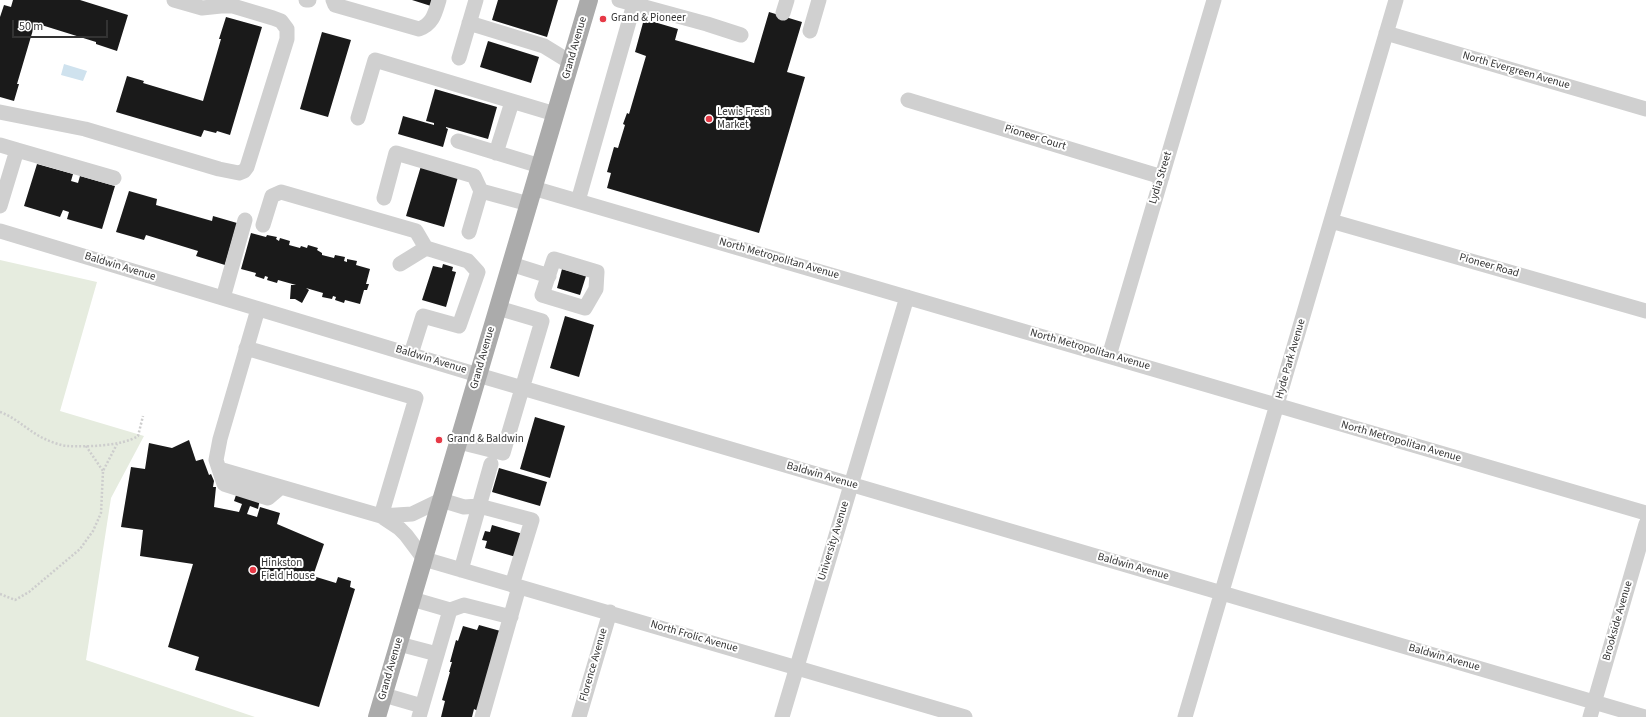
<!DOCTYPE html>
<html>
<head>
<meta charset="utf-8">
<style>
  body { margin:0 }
  #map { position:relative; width:1646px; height:717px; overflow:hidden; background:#fff; font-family:"Source Sans 3",sans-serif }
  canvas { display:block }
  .scale { position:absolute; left:12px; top:20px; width:96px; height:18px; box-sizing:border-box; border:2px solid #333; border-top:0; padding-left:5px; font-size:12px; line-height:14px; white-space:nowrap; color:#333; -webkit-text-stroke:3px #fff; paint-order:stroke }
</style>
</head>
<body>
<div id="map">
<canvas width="1646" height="717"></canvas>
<div class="scale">50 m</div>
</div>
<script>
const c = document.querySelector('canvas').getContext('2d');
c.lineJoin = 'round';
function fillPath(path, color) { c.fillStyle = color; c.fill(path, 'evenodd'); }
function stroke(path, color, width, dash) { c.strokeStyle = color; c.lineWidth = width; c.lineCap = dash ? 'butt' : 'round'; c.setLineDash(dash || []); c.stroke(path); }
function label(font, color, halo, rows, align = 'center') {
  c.font = font + ' "Source Sans 3",sans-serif'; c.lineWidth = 4; c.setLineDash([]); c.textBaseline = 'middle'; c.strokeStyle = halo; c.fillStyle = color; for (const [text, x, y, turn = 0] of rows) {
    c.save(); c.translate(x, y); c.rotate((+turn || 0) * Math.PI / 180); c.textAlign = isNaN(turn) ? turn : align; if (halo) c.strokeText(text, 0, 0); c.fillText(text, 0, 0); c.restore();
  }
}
const green = new Path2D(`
  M0,260L97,282L60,411L144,436L111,498L86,660L255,717H0Z`);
const water = new Path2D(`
  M64,64L87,71L83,81L61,75Z`);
const building = new Path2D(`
  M13,0H80L128,15L117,51L96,44V42L35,23L17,84H19L14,101L0,97V17L4,5L11,7Z
  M412,0H432L431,6Z
  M498,0H558L547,37L492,20Z
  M769,12L802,22L787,72L805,77L759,233L607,188L611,173L607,172L614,147L618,148L625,125L623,124L627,113L629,114L646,56L635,52L644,19L678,29L675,40L754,63Z
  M226,17L262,27L230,135L217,131L216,133L204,130L201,137L116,112L127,76L144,81L143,83L203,101L221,39H219Z
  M322,32L351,40L328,117L300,109Z
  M488,41L539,57L531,83L480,67Z
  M435,89L497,107L488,139L446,127V128L448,129L443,147L398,134L403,116L434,125V123L426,121Z
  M37,164L73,174L71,181L78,183L80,176L115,186L102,229L67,219L69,212L63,210L60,217L24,206Z
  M421,166L458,177L444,227L406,216Z
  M129,191L157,199L156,205L212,221L213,216L237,223L225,265L196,256L198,251L146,235L144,240L116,232Z
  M251,233L266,237L267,235L277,237L276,239L279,241L280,238L290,241L289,245L300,248L301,246L307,248L308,245L318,248L317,250L322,253V255L334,258L335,255L345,257L344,261L347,262V259L357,261L356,265L370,269L366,284H369L367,290H364L360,304L345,300L344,303L335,300L336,297L333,296L332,299L322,297L323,293L306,288L309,290L302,303L295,299H290L291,285H296L278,280L277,283L267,280L268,277L265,276L264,279L255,276L256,273L241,269Z
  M443,264L453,267L452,271L456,272L446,307L422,300L433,266L442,268Z
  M562,269L586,276L580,295L557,288Z
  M565,316L594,325L579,377L550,368Z
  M535,417L565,426L550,478L520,469Z
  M189,440L196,461L203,459L209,475L211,474L214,481L213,487H216L214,507L239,512L242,504L234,501L237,492L260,499L258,509L250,506L247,514L257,517L260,507L280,513L277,524L324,544L313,576L336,583L338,577L351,581L350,587L355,589L319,707L195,670L199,657L168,647L193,564L140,556L143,530L121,527L131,467L145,469L149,443L172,448Z
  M499,468L547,482L540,506L492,492Z
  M492,525L523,534L516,557L485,548L487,541L482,540L485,531L490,532Z
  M479,625L504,632L478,711L474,709L472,717H441L445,701L442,700L450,672H449L452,662H450L456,640L458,641L463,626L477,630Z`);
const path = new Path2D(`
  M0,412C17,418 29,432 45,439C52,442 61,446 68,446C88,447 122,446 138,436L143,416
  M86,446L103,471
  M0,594L15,600L29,592L80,549L93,531L101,513L103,471L117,444`);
const minor = new Path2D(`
  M306,0H309
  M333,0L335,5L419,29C433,24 435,13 439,0
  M619,0L707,24L741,35
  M783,13L787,0
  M469,23L544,46L570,62
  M810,31L819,0
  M1386,33L1646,109
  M459,58L476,0
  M908,100L1162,177
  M0,112L85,129L219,169L239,173L244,171L247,167L287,39V29L281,21L273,18L233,6H221L202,8L174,0
  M358,118L375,60L555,114
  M458,141L540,166
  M0,145L17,150
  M496,153L512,102
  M533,188L1646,513
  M384,198L396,153L474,176L481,191L529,204
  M578,201L634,4
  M0,206L17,150L114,178
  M1331,221L1646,311
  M263,225L272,196L281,192L416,231L426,248L468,261L478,272L459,326L423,316L411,354
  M0,231L478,375L1645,717
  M469,232L481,191
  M554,259L597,272L596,289L585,308L542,295Z
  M400,264L426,248
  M511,264L549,276
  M223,298L245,220
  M258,309L220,439L216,460L219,469L381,516L399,528L406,535L424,559L965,717
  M246,348L416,398L381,516
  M1109,356L1214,0
  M459,442L503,453L542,321L498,308
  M219,469L224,484L268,498L281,487
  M381,516L412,514L441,500L464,507L479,506L532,520L512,585
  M461,570L491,464
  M412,599L450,610L419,717
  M450,610L464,605L511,617
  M399,644L437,654
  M384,695L422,706
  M482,717L519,587
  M579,717L610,612
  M782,717L907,297
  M1185,717L1396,0
  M1590,717L1646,524`);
const major = new Path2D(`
  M377,717L589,0`);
const markers = [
  [603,19,4,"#e63946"],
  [709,119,4,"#e63946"],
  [439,440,4,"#e63946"],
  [253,570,4,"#e63946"]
];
const poiNames = [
  ["Grand & Pioneer",611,19],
  ["Lewis Fresh",717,113],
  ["Market",717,126],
  ["Grand & Baldwin",447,440],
  ["Hinkston",261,564],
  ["Field House",261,577]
];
const streetNames = [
  ["Grand Avenue",575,48,-74],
  ["North Evergreen Avenue",1516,71,16],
  ["Pioneer Court",1035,138,17],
  ["Lydia Street",1161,178,-73],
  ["North Metropolitan Avenue",779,259,16],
  ["Pioneer Road",1489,266,16],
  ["Baldwin Avenue",120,267,17],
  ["North Metropolitan Avenue",1090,350,16],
  ["Grand Avenue",483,358,-74],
  ["Hyde Park Avenue",1291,359,-74],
  ["Baldwin Avenue",431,360,17],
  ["North Metropolitan Avenue",1401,442,16],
  ["Baldwin Avenue",822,476,16],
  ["University Avenue",834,541,-73],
  ["Baldwin Avenue",1133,567,16],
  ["Brookside Avenue",1618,621,-74],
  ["North Frolic Avenue",694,637,16],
  ["Baldwin Avenue",1444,658,16],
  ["Florence Avenue",594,665,-74],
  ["Grand Avenue",391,669,-74]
];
fillPath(green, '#e6ecdf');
fillPath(water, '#cfe2ee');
fillPath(building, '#1a1a1a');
stroke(path, '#cdcdcd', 2.5, [2, 2]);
stroke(minor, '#d0d0d0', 15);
stroke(major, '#ababab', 18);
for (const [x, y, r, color] of markers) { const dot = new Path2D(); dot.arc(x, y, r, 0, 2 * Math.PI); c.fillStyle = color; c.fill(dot); stroke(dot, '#fff', 1.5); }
label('11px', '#333', '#fff', poiNames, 'left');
label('11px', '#333', '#fff', streetNames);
</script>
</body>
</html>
